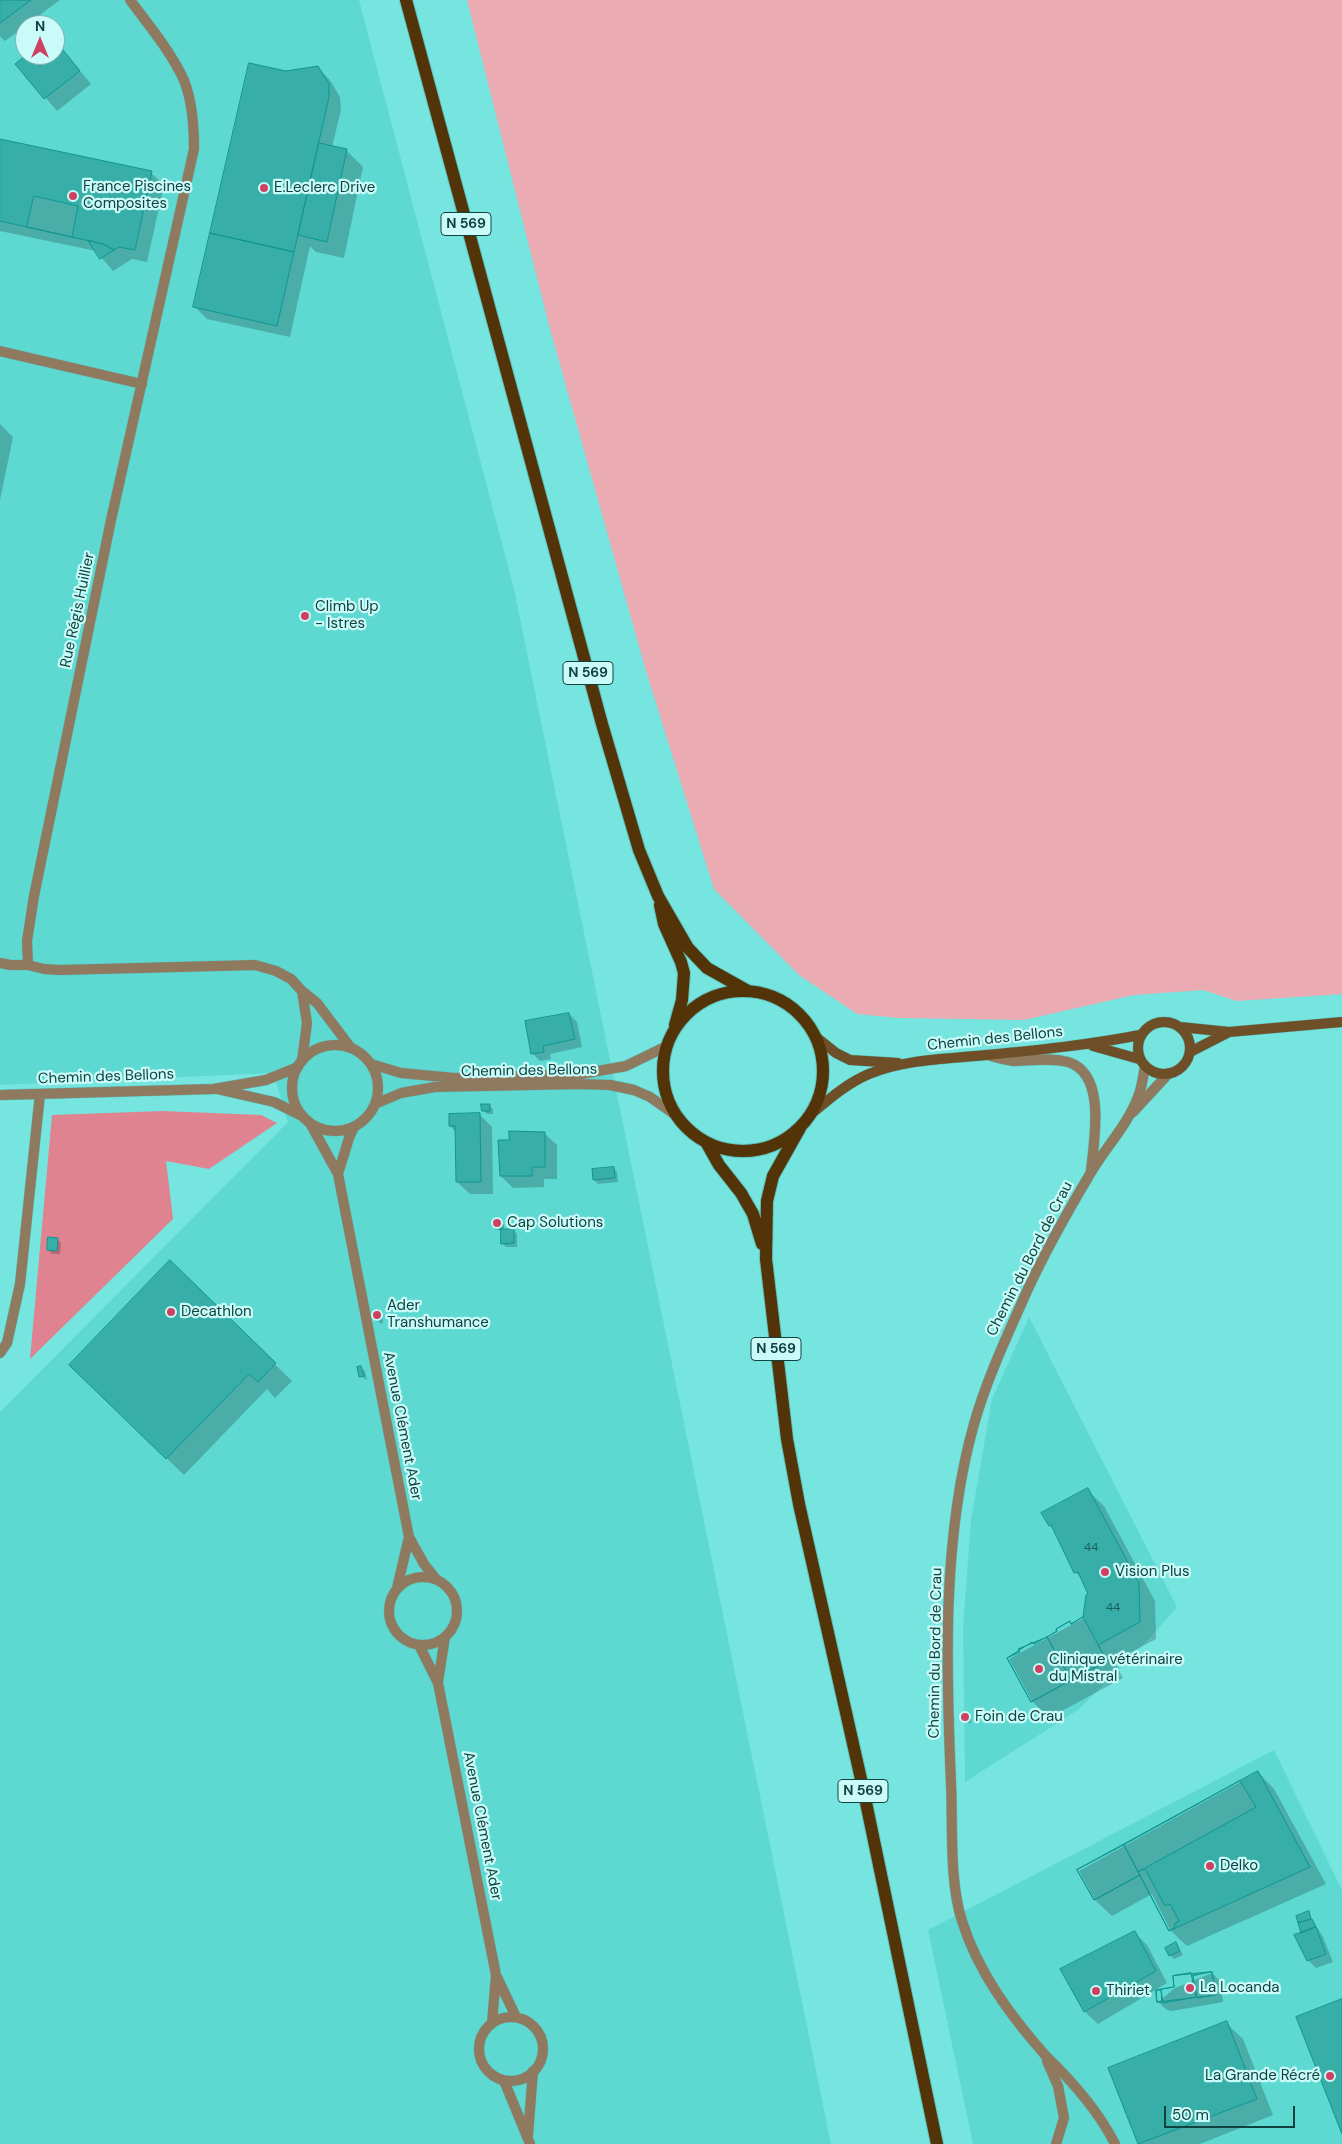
<!DOCTYPE html>
<html>
<head>
<meta charset="utf-8">
<style>
  body { margin:0 }
  #map { position:relative; width:1342px; height:2144px; overflow:hidden; background:#76e5df; font-family:"DM Sans",sans-serif }
  canvas { display:block }
  .north { position:absolute; left:15px; top:15px; width:50px; height:50px; box-sizing:border-box; background:#c9fcf8; border:1px solid #7fb2ae; border-radius:50%; rotate:0deg; font-size:14px; font-weight:700; line-height:20px; text-align:center; color:#114240 }
  .north::after { content:''; display:block; margin:auto; width:18px; height:22px; background:#cf4062; clip-path:polygon(50% 0,100% 100%,50% 72%,0 100%) }
  .scale { position:absolute; left:1164px; top:2106px; width:131px; height:22px; box-sizing:border-box; border:2px solid #114240; border-top:0; padding-left:6px; font-size:15px; line-height:18px; white-space:nowrap; color:#114240; -webkit-text-stroke:4px #c9fcf8; paint-order:stroke }
</style>
</head>
<body>
<div id="map">
<canvas width="1342" height="2144"></canvas>
<div class="north">N</div>
<div class="scale">50 m</div>
</div>
<script>
const c = document.querySelector('canvas').getContext('2d');
c.lineJoin = 'round';
function fillPath(path, color) { c.fillStyle = color; c.fill(path, 'evenodd'); }
function stroke(path, color, width, dash) { c.strokeStyle = color; c.lineWidth = width; c.lineCap = dash ? 'butt' : 'round'; c.setLineDash(dash || []); c.stroke(path); }
function label(font, color, halo, rows, align = 'center') {
  c.font = font + ' "DM Sans",sans-serif'; c.lineWidth = 4.5; c.setLineDash([]); c.textBaseline = 'middle'; c.strokeStyle = halo; c.fillStyle = color; for (const [text, x, y, turn = 0] of rows) {
    c.save(); c.translate(x, y); c.rotate((+turn || 0) * Math.PI / 180); c.textAlign = isNaN(turn) ? turn : align; if (halo) c.strokeText(text, 0, 0); c.fillText(text, 0, 0); c.restore();
  }
}
const built = new Path2D(`
  M0,0H359L514,589L831,2144H0V1412L288,1122L273,1073L0,1085ZM25,25H55V55H25Z
  M1029,1317L1177,1607L1150,1638L1078,1710L965,1782L963,1626L971,1520L992,1399Z
  M1274,1750L1342,1890V2144H973L928,1930Z`);
const green = new Path2D(`
  M467,0H1342V994L1237,1001L1203,990L1134,995L1024,1020L899,1018L857,1014L799,975L714,889L646,671L550,329Z`);
const forest = new Path2D(`
  M163,1111L261,1115L277,1123L209,1169L166,1161L173,1219L30,1359L52,1115Z`);
const shadow = new Path2D(`
  M0,0H60L5,41L0,36Z
  M55,41L91,84L57,111L17,64L28,55H55Z
  M317,67L330,80L340,97L341,110L332,147L347,151L363,167L344,258L316,252L310,246L290,337L207,319L194,306L286,72Z
  M0,140L151,173L164,185L147,262L132,259L113,271L96,251L0,231Z
  M0,424L13,437L0,500Z
  M569,1014L577,1022L582,1047L550,1054L551,1059L540,1061L532,1053Z
  M489,1106L493,1109V1114H487L483,1110Z
  M479,1114L492,1127L493,1194H470L457,1182L456,1132L450,1126Z
  M544,1133L557,1145V1179H544V1187L513,1188L501,1176L510,1141Z
  M614,1168L617,1172L618,1182L598,1184L594,1180L593,1170Z
  M500,1221L504,1225V1230H514L517,1234V1247H506L502,1243V1232L497,1228Z
  M57,1239L61,1243L60,1254H52L48,1250Z
  M170,1262L292,1381L275,1398L267,1389L184,1475L87,1381Z
  M378,1311L382,1315L383,1323L381,1324L377,1320Z
  M361,1368L365,1371L367,1380L360,1376Z
  M1087,1490L1104,1506L1155,1601L1156,1639L1114,1661L1123,1678L1049,1718L1032,1701L1009,1659L1084,1618L1090,1595L1083,1580L1075,1572L1062,1549L1065,1548L1043,1514Z
  M967,1714L971,1718V1724L964,1720Z
  M1258,1772L1274,1789L1326,1884L1187,1946L1170,1930L1152,1894L1112,1916L1095,1900L1079,1871Z
  M1308,1913L1323,1937L1333,1962L1316,1968L1308,1960L1297,1917Z
  M1135,1933L1147,1945L1167,1983L1098,2024L1085,2012L1062,1970Z
  M1176,1944L1183,1955L1174,1959L1170,1955Z
  M1212,1973L1220,1981L1223,2002L1172,2011L1167,2010L1158,2002L1175,1988Z
  M1226,2023L1243,2039L1273,2115L1200,2144H1139L1110,2069Z`);
const building = new Path2D(`
  M0,0H31L0,23Z
  M55,40L80,71L44,99L15,64L26,55H55Z
  M249,63L286,71L318,66L329,84V97L294,252L210,233Z
  M0,139L152,171L135,250L119,247L114,250L103,244L0,221Z
  M319,143L347,149L327,242L298,235Z
  M34,196L78,206L72,237L27,227Z
  M210,233L294,252L277,326L193,307Z
  M88,240L103,244L114,250L100,259Z
  M569,1013L575,1039L543,1046L544,1052L531,1054L525,1021Z
  M481,1104H490V1111H482Z
  M480,1113L481,1182H456L455,1126H449V1114Z
  M509,1131L545,1132V1167H532V1176H500L498,1140H509Z
  M614,1167L615,1178L593,1180L592,1169Z
  M496,1220H500L501,1229H496Z
  M501,1229H514V1243L501,1244Z
  M48,1237L58,1238L57,1251L47,1250Z
  M170,1260L276,1363L258,1382L249,1374L166,1459L69,1365Z
  M379,1310L380,1320L376,1321L374,1311Z
  M361,1366L364,1376L359,1377L357,1367Z
  M1088,1488L1139,1583L1140,1622L1098,1645L1107,1661L1031,1702L1007,1658L1020,1652L1018,1649L1047,1637L1057,1631L1056,1629L1070,1621L1071,1624L1083,1617L1086,1595L1088,1594L1078,1572L1074,1573L1051,1525L1049,1526L1041,1513Z
  M1083,1617L1107,1661L1071,1680L1047,1637L1057,1631L1056,1629L1070,1621L1071,1624Z
  M1047,1637L1071,1680L1031,1702L1007,1658L1032,1642L1034,1644Z
  M963,1713H967V1721H963Z
  M1258,1771L1310,1867L1169,1931L1140,1875L1094,1900L1077,1870Z
  M1240,1781L1256,1807L1138,1872L1124,1845Z
  M1124,1845L1140,1875L1094,1900L1077,1870Z
  M1145,1869L1165,1906L1170,1904L1179,1921L1174,1924L1175,1927L1169,1931L1138,1872Z
  M1309,1911L1311,1919L1298,1923L1296,1916Z
  M1312,1919L1316,1927L1301,1933L1298,1923Z
  M1316,1927L1326,1954L1307,1961L1294,1935Z
  M1135,1931L1156,1971L1084,2012L1060,1969Z
  M1176,1942L1180,1951L1169,1956L1165,1948Z
  M1212,1972L1216,1995L1197,1998L1193,1976Z
  M1212,1972L1216,1995L1157,2002L1156,1990L1174,1987L1173,1976Z
  M1191,1973L1196,1997L1163,2003L1161,1989L1174,1987L1173,1976Z
  M1156,1990H1161L1162,2002H1157Z
  M1342,1999V2134L1296,2017Z
  M1227,2021L1257,2099L1138,2144L1108,2068Z`);
const minor = new Path2D(`
  M130,0C148,24 167,47 181,74C192,95 194,126 194,149L111,520L34,896L27,941L28,965L44,969L60,970L255,965L276,971L291,979L302,991L317,1003L351,1048
  M0,351L142,384
  M0,963L10,965H28
  M302,991L307,1023L302,1061
  M991,1056C998,1058 1006,1060 1013,1061C1031,1061 1050,1057 1068,1062C1107,1074 1094,1140 1091,1171
  M217,1089L274,1102L302,1116
  M0,1095L214,1089L266,1080L298,1067
  M1133,1112L1169,1073
  M0,1353L7,1343L20,1284L40,1094
  M1045,2055C1010,2015 978,1972 962,1921C949,1881 953,1825 951,1783C946,1667 942,1537 974,1424C987,1378 1008,1334 1027,1291C1045,1252 1068,1211 1090,1174C1105,1148 1127,1126 1138,1097C1142,1088 1143,1076 1145,1066`);
const tertiary = new Path2D(`
  M292 1088a43 43 0 1 1 86 0a43 43 0 1 1-86 0Z
  M371,1064L401,1073L454,1078L581,1074L626,1066L667,1046
  M375,1104L401,1093L435,1087L579,1084L610,1085L634,1090L650,1097L677,1116
  M310,1123L338,1174L409,1537L424,1564L436,1579
  M338,1174L349,1138L354,1127
  M389 1611a34 34 0 1 1 68 0a34 34 0 1 1-68 0Z
  M397,1588L409,1537
  M419,1645L438,1683L496,1975L516,2017
  M438,1682L445,1637
  M479 2049a32 32 0 1 1 64 0a32 32 0 1 1-64 0Z
  M492,2023L496,1976
  M1045,2055C1072,2081 1098,2110 1115,2144
  M1047,2061L1058,2086L1064,2118L1056,2144
  M502,2080L505,2083L530,2144
  M528,2135L533,2071`);
const secondary = new Path2D(`
  M1138 1048a26 26 0 1 1 52 0a26 26 0 1 1-52 0Z
  M1180,1027L1229,1032L1342,1022
  M816,1037L836,1053L850,1060L898,1063
  M1093,1046L1139,1059
  M1190,1052L1229,1032
  M810,1115C828,1100 847,1083 869,1074C906,1059 947,1059 986,1055C1038,1050 1089,1045 1140,1035`);
const primary = new Path2D(`
  M406,0L602,724L639,850L658,896L688,948L707,968L748,991
  M660,905L664,924L681,962L684,973L682,1000L675,1025
  M663 1071a80 80 0 1 1 160 0a80 80 0 1 1-160 0Z
  M800,1128L773,1176L767,1201L766,1259L787,1439L799,1504L863,1788L937,2144
  M706,1142L719,1165L741,1193L753,1214L762,1244`);
const markers = [
  [264,188,5,"#cf4062"],
  [73,196,5,"#cf4062"],
  [305,616,5,"#cf4062"],
  [497,1223,5,"#cf4062"],
  [171,1312,5,"#cf4062"],
  [377,1315,5,"#cf4062"],
  [1105,1572,5,"#cf4062"],
  [1039,1669,5,"#cf4062"],
  [965,1717,5,"#cf4062"],
  [1210,1866,5,"#cf4062"],
  [1190,1988,5,"#cf4062"],
  [1096,1991,5,"#cf4062"],
  [1330,2076,5,"#cf4062"]
];
const numberNames = [
  ["44",1091,1548],
  ["44",1113,1608]
];
const shields = [
  [466,224,50],
  [588,673,50],
  [776,1349,50],
  [863,1791,50]
];
const shieldNames = [
  ["N 569",466,224],
  ["N 569",588,673],
  ["N 569",776,1349],
  ["N 569",863,1791]
];
const poiNames = [
  ["France Piscines",83,187],
  ["Composites",83,204],
  ["E.Leclerc Drive",274,188],
  ["Climb Up",315,607],
  ["- Istres",315,624],
  ["Cap Solutions",507,1223],
  ["Ader",387,1306],
  ["Transhumance",387,1323],
  ["Decathlon",181,1312],
  ["Vision Plus",1115,1572],
  ["Clinique vétérinaire",1049,1660],
  ["du Mistral",1049,1677],
  ["Foin de Crau",975,1717],
  ["Delko",1220,1866],
  ["La Locanda",1200,1988],
  ["Thiriet",1106,1991],
  ["La Grande Récré",1320,2076,"right"]
];
const streetNames = [
  ["Rue Régis Huillier",78,610,-78],
  ["Chemin des Bellons",995,1039,-6],
  ["Chemin des Bellons",529,1071,-1],
  ["Chemin des Bellons",106,1077,-2],
  ["Chemin du Bord de Crau",1030,1259,-63],
  ["Avenue Clément Ader",402,1426,79],
  ["Chemin du Bord de Crau",936,1653,-89],
  ["Avenue Clément Ader",482,1826,79]
];
fillPath(built, '#5dd9d2');
fillPath(green, '#eaabb3');
fillPath(forest, '#e08391');
fillPath(shadow, '#0003');
fillPath(building, '#38aea8');
stroke(building, '#109691', 1);
stroke(minor, '#60c1bc', 11);
stroke(tertiary, '#60c1bc', 11);
stroke(secondary, '#60c1bc', 11);
stroke(primary, '#60c1bc', 14);
stroke(minor, '#8f795f', 10);
stroke(tertiary, '#8f795f', 10);
stroke(secondary, '#6f4f27', 10);
stroke(primary, '#523408', 12);
for (const [x, y, r, color] of markers) { const dot = new Path2D(); dot.arc(x, y, r, 0, 2 * Math.PI); c.fillStyle = color; c.fill(dot); stroke(dot, '#c9fcf8', 2); }
label('12px', '#1b5d5a', null, numberNames);
for (const [x, y, w] of shields) { const box = new Path2D(); box.roundRect(x - w / 2, y - 11.5, w, 23, 4); c.fillStyle = '#c9fcf8'; c.fill(box); stroke(box, '#114240', 1); }
label('bold 14px', '#114240', null, shieldNames);
label('15px', '#114240', '#c9fcf8', poiNames, 'left');
label('15px', '#114240', '#c9fcf8', streetNames);
</script>
</body>
</html>
